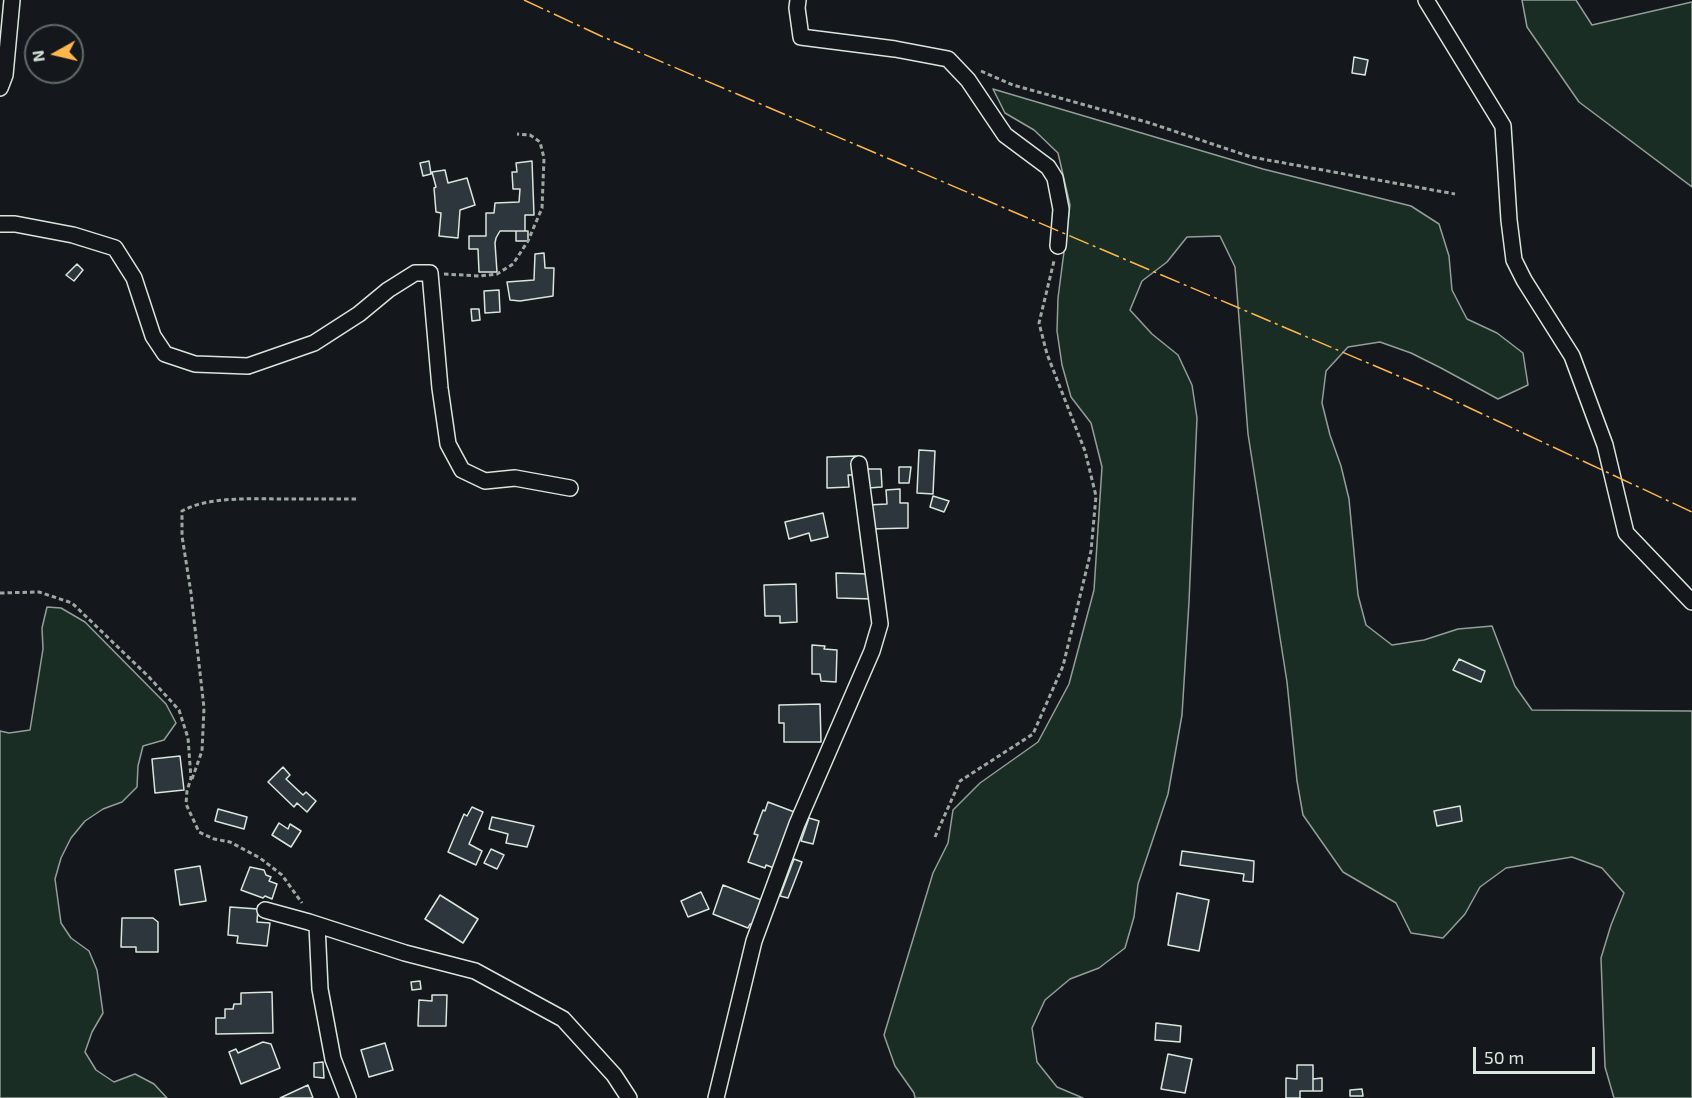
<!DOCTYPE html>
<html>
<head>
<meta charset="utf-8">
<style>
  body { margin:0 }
  #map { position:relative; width:1692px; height:1098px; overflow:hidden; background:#14181c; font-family:"Exo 2",sans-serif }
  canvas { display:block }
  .north { position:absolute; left:24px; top:24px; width:60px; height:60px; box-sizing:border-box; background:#14181c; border:2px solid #626a69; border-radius:50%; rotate:262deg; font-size:16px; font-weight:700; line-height:24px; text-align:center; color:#d8e6dc }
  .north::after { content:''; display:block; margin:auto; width:21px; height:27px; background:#ffb74d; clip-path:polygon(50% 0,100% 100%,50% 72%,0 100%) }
  .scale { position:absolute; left:1473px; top:1047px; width:122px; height:27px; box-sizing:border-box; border:3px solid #d8e6dc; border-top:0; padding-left:8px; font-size:18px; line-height:21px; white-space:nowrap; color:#d8e6dc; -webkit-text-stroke:4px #14181c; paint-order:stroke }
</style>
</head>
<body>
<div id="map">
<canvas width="1692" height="1098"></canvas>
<div class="north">N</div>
<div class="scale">50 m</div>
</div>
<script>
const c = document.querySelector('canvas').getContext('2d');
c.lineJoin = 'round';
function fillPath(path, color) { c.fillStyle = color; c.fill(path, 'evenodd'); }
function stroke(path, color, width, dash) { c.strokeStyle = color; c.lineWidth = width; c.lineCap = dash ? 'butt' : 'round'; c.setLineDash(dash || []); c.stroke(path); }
const green = new Path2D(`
  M1522,0H1576L1592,25L1692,2V187L1579,102L1527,27Z
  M993,89L1263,169L1411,206L1439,224L1449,256L1452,290L1467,319L1497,333L1523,353L1528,385L1498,399L1441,368L1411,353L1380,342L1348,347L1326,371L1322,403L1330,435L1341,466L1349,499L1358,595L1366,625L1392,645L1424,640L1458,629L1492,626L1515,686L1532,710L1692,711V1098H1614L1605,1067L1601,958L1611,925L1624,893L1602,868L1572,857L1506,868L1480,887L1465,914L1443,938L1411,933L1396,903L1343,872L1303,815L1297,781L1287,682L1248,434L1235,267L1220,236L1187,237L1167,262L1142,281L1130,310L1152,334L1178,355L1192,385L1197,418L1189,602L1182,715L1168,794L1138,884L1134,917L1125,948L1099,968L1070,979L1045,1000L1032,1028L1037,1062L1057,1087L1083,1098H915L914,1093L895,1066L884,1035L933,873L948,843L953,810L980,783L1038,742L1069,684L1094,590L1102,467L1091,423L1071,397L1062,365L1057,331L1058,298L1070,205L1058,153L1034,130L1005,113Z
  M47,607L61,608L85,622L166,704L176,723L164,740L143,746L138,766L137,787L122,802L103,809L85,821L71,838L61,858L55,879L61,923L71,938L89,951L97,970L103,1013L92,1032L85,1052L96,1070L114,1082L135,1074L154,1084L167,1098H0V731L9,733L30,730L43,649L42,628Z`);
const building = new Path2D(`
  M1354,57L1368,60L1365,75L1352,73Z
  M429,161L431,174L423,176L420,163Z
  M532,161L534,215H525V231H500L496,238L495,243L497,272H479L478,249H469V236H486V213H494L495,203L519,202L520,189H513L512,172H517L516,163Z
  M445,170L448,183L467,178L475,205L460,210L458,238L439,236L441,213L436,212L434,188L436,187L432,172Z
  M516,231H528V241H516Z
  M544,253L545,268H554L553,296L520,301L510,300L507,282L534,280L535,254Z
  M77,264L83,270L74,281L66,275Z
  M499,290L500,312L485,313L484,291Z
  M471,309H479L480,320L472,321Z
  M919,450L935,451L933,494L917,493Z
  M856,456L857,475H848L849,487L827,488V457Z
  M899,467H911L909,483H899Z
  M868,469H881L882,487L868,488Z
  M900,489V503H908V528L870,529L868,505L887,504L886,490Z
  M933,496L949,501L944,512L930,507Z
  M823,513L828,537L811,541L809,533L789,539L785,522Z
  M836,573L868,574L873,599L837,598Z
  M796,584L797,622L780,623V616H765L764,585Z
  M812,645L825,646L824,649L837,650L836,682L821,681L820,674H812Z
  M1459,659L1485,671L1481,682L1453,670Z
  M820,704L821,742H784V723H779V705Z
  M180,756L184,790L155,793L152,759Z
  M283,767L290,775L286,779L303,795L306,792L316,801L307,812L297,803L294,807L268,782Z
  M768,802L797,813L774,868L766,865L765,868L748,862L758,835L754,834L763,810L765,811Z
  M1460,806L1462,821L1437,826L1434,811Z
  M472,807L483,812L469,844L482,851L476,865L448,852L464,814L467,816Z
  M218,809L247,817L244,829L215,821Z
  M492,817L534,826L527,847L506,843L508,834L489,829Z
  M809,818L819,821L813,844L801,841Z
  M279,823L288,829L290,824L301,831L291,847L272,835Z
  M491,849L504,855L497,869L484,863Z
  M1182,851L1254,861L1253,882L1243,881L1244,874L1180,865Z
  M794,859L802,862L788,898L780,896Z
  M200,866L206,901L180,905L175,870Z
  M250,867L264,870L266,875L271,877L269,881L277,884L272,899L265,896L263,898L241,890Z
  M723,885L764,901L755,926L750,924L748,928L713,914Z
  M701,892L709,909L688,917L681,901Z
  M1177,893L1209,900L1199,951L1168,945Z
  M440,895L478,919L463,943L425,919Z
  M230,907L258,909L257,922L270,923L267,946L237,943L238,936L228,935Z
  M122,918H153L158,922V952H136V947H121Z
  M420,981L421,989L412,990L411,982Z
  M272,992L273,1033L216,1034V1018H225V1009H233L234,1004H241V993Z
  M432,995H447L446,1026H418L419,1000L432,1001Z
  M1156,1023L1181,1026L1180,1042L1155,1040Z
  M263,1042L271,1044L280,1068L241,1084L229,1052L236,1049L238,1053Z
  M385,1043L393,1070L369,1077L361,1050Z
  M1168,1054L1192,1059L1185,1093L1161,1089Z
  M323,1062L324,1078L314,1077V1063Z
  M1297,1065H1313V1091H1300V1098H1286V1078L1297,1079Z
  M1322,1078V1091H1313V1079Z
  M308,1085L313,1098H280Z
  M1362,1089L1363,1096H1350V1090Z`);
const path = new Path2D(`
  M981,71L1013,85L1150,123L1251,157L1455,194
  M444,274L479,276L497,274L513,264L528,241L542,208L544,158L540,142L530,135L517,134
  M0,593L39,592L72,603L149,677L179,710L188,738L191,778L187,791L186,804L199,832L214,839L230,842L260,858L282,875L302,903
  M192,779L202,751L204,708L191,593L182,536V511C209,496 254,499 284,499C309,499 334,499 359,499
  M935,837L960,781L1033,734L1063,666L1091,551L1096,496L1085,451L1047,354L1039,323L1054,261`);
const street = new Path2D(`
  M798,0L797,8L801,37L895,49L948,59L968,80L1005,135L1048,167L1055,178L1061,209L1058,246
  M1426,0L1503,126L1509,220L1514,260L1524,280L1572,356L1605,445L1626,533L1692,602
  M0,88L5,75L12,0
  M0,224H15L73,235L115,248L134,278L153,336L165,354L195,364L248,366L314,343L359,314L388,290L415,273H430L440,388L448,444L462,470L485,481L515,478L570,488
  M265,910L309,922L405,953L475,971L563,1019L614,1075L629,1098
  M317,925L320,989L333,1059L348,1098
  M716,1098L754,941L797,824L872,651L880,624L859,464`);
const power = new Path2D(`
  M524,0L601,36L1429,389L1692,512`);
fillPath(green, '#1a2d24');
stroke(green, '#939e99', 1.5);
fillPath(building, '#2c363c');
stroke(building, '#d8e6dc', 1.5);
stroke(street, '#d8e6dc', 18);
stroke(path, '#9da8a2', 3, [4.5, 3]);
stroke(street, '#14181c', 15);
stroke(power, '#ffb74d', 1.5, [21, 4.5, 3, 4.5]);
</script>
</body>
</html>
